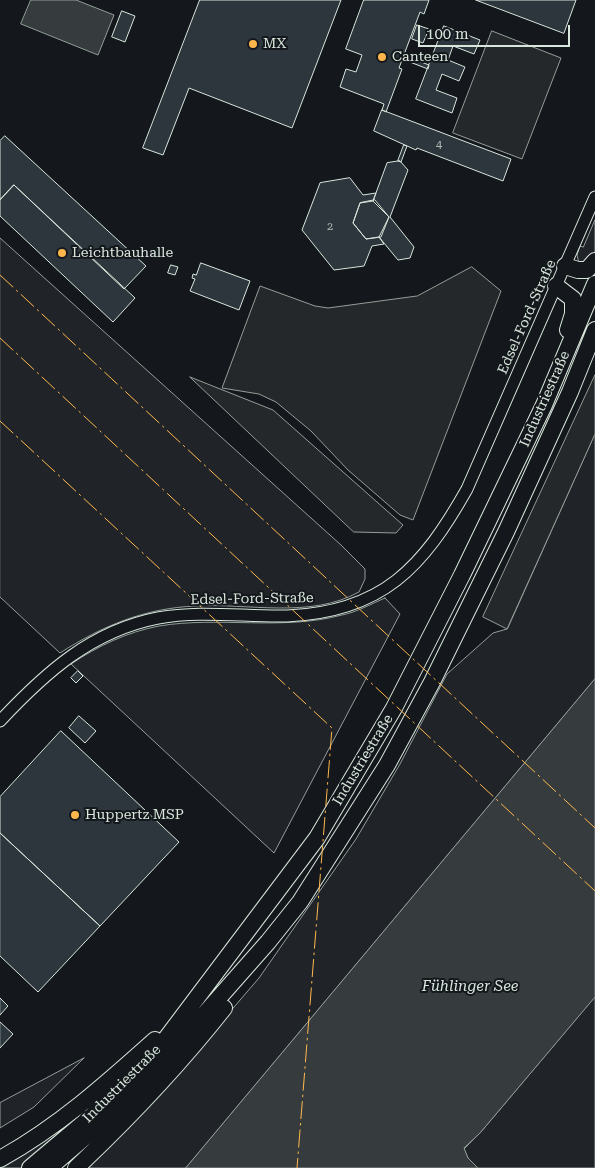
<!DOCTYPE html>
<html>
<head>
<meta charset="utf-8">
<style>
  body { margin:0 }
  #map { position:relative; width:595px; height:1168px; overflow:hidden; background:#14181c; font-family:"Roboto Serif",serif }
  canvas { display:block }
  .scale { position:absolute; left:418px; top:25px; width:152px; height:22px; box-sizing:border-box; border:2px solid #d8e6dc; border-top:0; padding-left:6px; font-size:15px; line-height:18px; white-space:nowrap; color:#d8e6dc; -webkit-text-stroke:4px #14181c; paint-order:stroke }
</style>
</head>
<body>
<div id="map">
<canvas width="595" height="1168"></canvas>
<div class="scale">100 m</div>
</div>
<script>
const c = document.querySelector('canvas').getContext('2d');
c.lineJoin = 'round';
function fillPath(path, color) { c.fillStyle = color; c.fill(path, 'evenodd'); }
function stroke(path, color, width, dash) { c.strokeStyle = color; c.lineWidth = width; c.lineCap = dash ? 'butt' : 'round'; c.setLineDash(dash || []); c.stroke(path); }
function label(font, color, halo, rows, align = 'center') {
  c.font = font + ' "Roboto Serif",serif'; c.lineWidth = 4; c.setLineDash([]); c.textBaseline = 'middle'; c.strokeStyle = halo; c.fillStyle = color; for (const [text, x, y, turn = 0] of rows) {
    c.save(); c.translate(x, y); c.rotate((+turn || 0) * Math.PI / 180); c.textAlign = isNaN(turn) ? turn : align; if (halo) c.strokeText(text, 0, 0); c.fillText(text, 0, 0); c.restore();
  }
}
const green = new Path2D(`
  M595,220V252L591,261L579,263L577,255L580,246L583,247Z
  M0,238L341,545L365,569V579L359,592C310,619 248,603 196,606C145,608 102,626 60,653L0,597Z
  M595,434V679L186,1168H81L173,1078L259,978L356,839L400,764L447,674L493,633L507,629Z
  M385,598L400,614L274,853L71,664C98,646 127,632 159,626C219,616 282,631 342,615C357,612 371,604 385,598Z
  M595,997V1168H478L468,1158L464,1149L480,1133Z
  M84,1058L34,1107L0,1128V1103Z
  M131,1071L23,1168H0V1164Z`);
const parking = new Path2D(`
  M492,31L561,58L522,159L453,133Z
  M472,267L501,291L413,520L400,515L348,470L311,431L276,402L259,394L222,388L260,286L315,306L328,308L417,296Z
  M595,375V434L507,629L483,617Z
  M190,377L273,410L403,525L396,533L354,532Z`);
const water = new Path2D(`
  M31,0H76L114,15L98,55L21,24Z
  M595,679V997L480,1133L464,1148L468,1158L478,1168H186Z`);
const building = new Path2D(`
  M200,0H341L292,128L189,88L163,155L143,148Z
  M364,0H429L424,14L420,12L399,68L402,69L386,112L382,110L384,104L340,87L346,69L356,72L362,55L346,49Z
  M476,0H576L564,33Z
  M122,11L135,16L125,42L112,37Z
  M417,25L429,29L423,43L412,39Z
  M444,26L480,40L474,54L453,46L448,60L465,67L459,81L442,74L436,90L457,98L452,113L416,99Z
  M403,55L429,65L428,69L402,59Z
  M382,110L511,159L503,181L417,148L416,150L374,131Z
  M5,136L146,266L124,289L14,185L0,200V141Z
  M404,145L407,146L401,162L398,161Z
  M400,161L408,170L390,217L414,247L410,258L398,260L379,237L389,217L373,201L387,163Z
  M350,178L363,195L376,193L373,201L360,203L353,223L366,239L379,237L384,244L372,246L364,266L334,270L302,230L320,183Z
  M14,185L135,298L113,322L0,216V200Z
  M375,200L389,217L381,237L366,239L353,223L360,203Z
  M201,263L250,281L239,310L190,291L195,279L192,278L193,274L196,275Z
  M171,265L178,267L175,275L168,273Z
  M78,671L83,676L76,683L71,678Z
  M79,716L96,731L85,743L69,728Z
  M61,731L179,842L100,926L0,833V797Z
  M0,833L100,926L38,992L0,956Z
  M0,998L8,1006L0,1015Z
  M0,1022L13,1034L0,1048Z`);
const minor = new Path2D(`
  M0,721C45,673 91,631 158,618C201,610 244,617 287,616C383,612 423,567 467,489L595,197`);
const highway = new Path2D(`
  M565,266L578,270H587L595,261
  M556,286L573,299V314L568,330
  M0,1159C58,1127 106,1084 155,1040
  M30,1168L93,1115L150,1060L317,838L394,708L462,575L544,405L595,284
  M49,1168L98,1126L149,1077L268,942L300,902L387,765L432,682L506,532L570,392L595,330
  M76,1168C129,1118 179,1065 224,1008`);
const power = new Path2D(`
  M0,275L595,828
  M0,338L595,891
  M0,421L332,728L297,1168`);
const markers = [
  [253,44,5,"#ffb74d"],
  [382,57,5,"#ffb74d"],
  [62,253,5,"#ffb74d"],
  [75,815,5,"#ffb74d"]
];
const numberNames = [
  ["4",439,145],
  ["2",330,227]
];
const poiNames = [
  ["MX",263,44],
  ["Canteen",392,57],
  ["Leichtbauhalle",72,253],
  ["Huppertz MSP",85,815]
];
const streetNames = [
  ["Edsel-Ford-Straße",527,317,-66],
  ["Industriestraße",545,399,-66],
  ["Edsel-Ford-Straße",252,599,-1],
  ["Industriestraße",363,760,-59],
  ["Industriestraße",122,1084,-45]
];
const waterNames = [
  ["Fühlinger See",470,987]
];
fillPath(green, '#202428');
stroke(green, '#939e99', 1);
fillPath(parking, '#24282b');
stroke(parking, '#939e99', 1);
fillPath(water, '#363b3e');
stroke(water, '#939e99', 1);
fillPath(building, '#2c363c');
stroke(building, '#d8e6dc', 1);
stroke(minor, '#d8e6dc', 13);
stroke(highway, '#d8e6dc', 18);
stroke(minor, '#14181c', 11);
stroke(highway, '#14181c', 16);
stroke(power, '#ffb74d', 1, [18, 4, 2.5, 4]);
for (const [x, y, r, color] of markers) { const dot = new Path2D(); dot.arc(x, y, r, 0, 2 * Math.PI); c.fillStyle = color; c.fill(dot); stroke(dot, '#14181c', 2); }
label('11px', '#adbab4', null, numberNames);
label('14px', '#d8e6dc', '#14181c', poiNames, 'left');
label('14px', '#d8e6dc', '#14181c', streetNames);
label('italic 15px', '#d8e6dc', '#14181c', waterNames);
</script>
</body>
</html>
